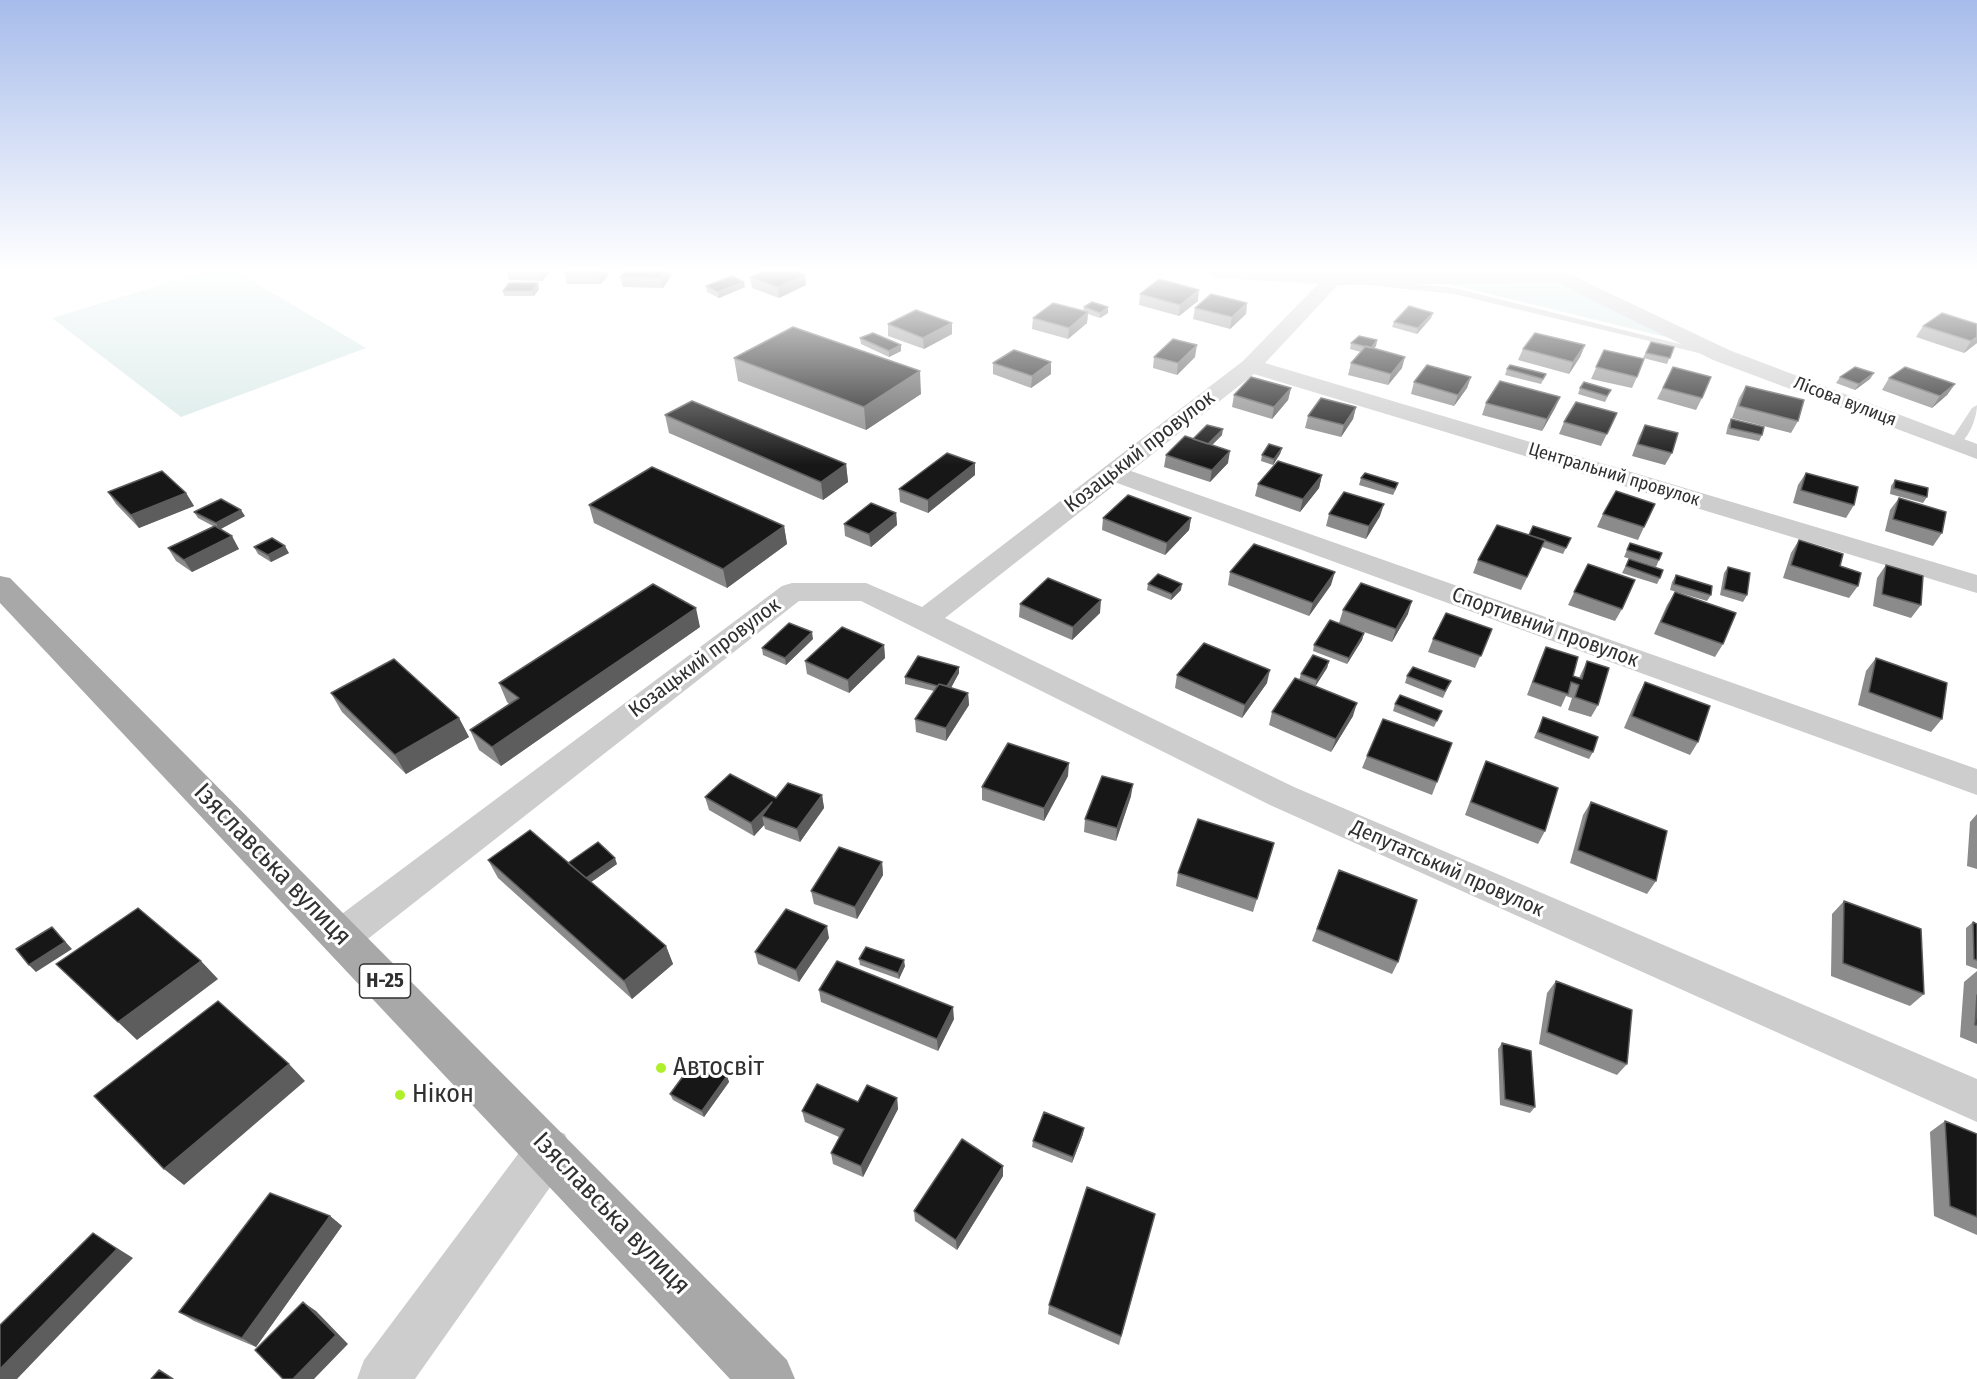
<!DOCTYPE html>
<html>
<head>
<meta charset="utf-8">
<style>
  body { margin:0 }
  canvas { display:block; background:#fff }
</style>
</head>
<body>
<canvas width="1977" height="1379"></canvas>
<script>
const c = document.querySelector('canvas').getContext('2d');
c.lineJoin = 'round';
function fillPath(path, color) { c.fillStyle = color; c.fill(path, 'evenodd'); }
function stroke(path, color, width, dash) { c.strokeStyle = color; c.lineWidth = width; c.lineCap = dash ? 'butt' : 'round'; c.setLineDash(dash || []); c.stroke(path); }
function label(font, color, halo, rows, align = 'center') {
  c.font = font + ' "Fira Sans Condensed",sans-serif'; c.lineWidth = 6; c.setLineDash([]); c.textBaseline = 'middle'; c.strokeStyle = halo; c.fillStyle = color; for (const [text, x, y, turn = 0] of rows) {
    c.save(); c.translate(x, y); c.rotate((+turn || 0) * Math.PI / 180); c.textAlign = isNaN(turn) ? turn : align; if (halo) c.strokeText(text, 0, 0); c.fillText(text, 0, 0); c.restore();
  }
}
const green = new Path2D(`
  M203,272H237L366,348L181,417L52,318Z
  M1560,282L1678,340L1444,283Z`);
const service = new Path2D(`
  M1372,280L1454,288L1708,351L1703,354L1454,294L1369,285V281Z
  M1977,405C1977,418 1968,442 1955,446L1951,445L1949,443L1972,408Z`);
const minor = new Path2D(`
  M1210,272H1565L1729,350L1977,444V459L1713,360L1558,283L1338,285L1265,363L1977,575V593L1254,374L1131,471L1977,769V795L1117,483L945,618L1294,787L1977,1079V1122L1270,805L861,601H799L355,949L341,954L327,949L322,937L327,925L782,586L792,583H866L922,607L1243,361L1318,284L1219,278L1212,276Z
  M549,1127L565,1134L572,1150L565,1166L415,1379H357L364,1360L533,1134Z`);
const primary = new Path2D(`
  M0,576L10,578L787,1360L795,1379H730L0,603Z`);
const wall = new Path2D(`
  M507,272H550L542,281L509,280Z
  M566,272H610L601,284H567L565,273Z
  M672,274L663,288L623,287L620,277Z
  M805,275L806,285L779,298L752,288L750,277Z
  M706,286L745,287L719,298L707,292Z
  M539,289L534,296H504L503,291Z
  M1140,294L1198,301L1179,316L1139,305Z
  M1247,303L1246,314L1230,329L1193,319L1195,308Z
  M1084,307H1108V313L1100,318L1088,314L1087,323L1068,339L1032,329L1033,318L1083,311Z
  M1431,318L1417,334L1392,327L1394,322Z
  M888,324L952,334L924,349L888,336Z
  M1923,326L1977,343L1964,353L1916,337Z
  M860,338L901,351L889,357L861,344Z
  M1377,340L1376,346L1373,348L1402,368L1388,385L1348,375L1351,363L1361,352L1350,349L1351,343Z
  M1651,342L1674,347L1667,364L1643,358Z
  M1585,345L1580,357L1569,374L1518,360L1523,349Z
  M1604,350L1637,377L1632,388L1591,379Z
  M1154,357H1195L1177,375L1153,368Z
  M734,358L921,394L866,430L738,381Z
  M993,363L1051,374L1031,388L993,374Z
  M1673,367L1702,398L1696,410L1657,399Z
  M1507,369L1546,374L1541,384L1505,375Z
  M1471,377L1467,388L1454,406L1411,394L1414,382Z
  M1840,377L1870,379L1855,390L1836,383Z
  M1889,378L1955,384L1947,395L1932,408L1882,390Z
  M1746,386L1798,421L1791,433L1732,418L1739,398Z
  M1291,388L1288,400L1272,419L1232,407L1234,395Z
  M1580,388L1608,396L1605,402L1578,394Z
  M1560,397L1555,408L1542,431L1482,415L1486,403Z
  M1356,407L1353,419L1341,437L1305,428L1308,416Z
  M1617,413L1601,446L1559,434L1564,422Z
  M665,415L846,464L848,482L823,500L669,433Z
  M1731,419L1762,435L1759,441L1726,434L1728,425Z
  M1645,425L1672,453L1665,465L1632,456L1639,437Z
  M1222,435L1212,445L1228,463L1210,482L1164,467L1166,455L1193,439Z
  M1282,448L1280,454L1273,465L1261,461L1262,455Z
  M1806,473L1854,505L1846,518L1793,503L1798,485Z
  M975,475L928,513L900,502L899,489Z
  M1322,475L1319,488L1300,512L1255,496L1258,484Z
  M1361,478L1398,483L1396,489L1393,495L1359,485Z
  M1895,480L1927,497L1923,503L1890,494L1891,486Z
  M108,492L186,493L194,506L139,528L116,504Z
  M1899,498L1942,533L1933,546L1885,531L1890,510Z
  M589,505L784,526L787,544L727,588L594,523Z
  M194,512L245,516L220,529L239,549L192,572L176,561L168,548L213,526L198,518Z
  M896,513L897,525L871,547L845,536L844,524Z
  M1329,514L1380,516L1366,539L1326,526Z
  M1603,514L1644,527L1638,540L1597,527Z
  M1103,518H1191L1189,530L1165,555L1102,530Z
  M1529,535L1571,538L1563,554L1542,547L1521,590L1473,573L1478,560Z
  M1799,540L1840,566L1858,586L1849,598L1783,578L1791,553Z
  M1630,543L1659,560L1656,567L1624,557Z
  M254,547L289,553L271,562L258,554Z
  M1629,559L1660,578L1657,584L1622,573Z
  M1588,564L1622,609L1615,621L1568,605Z
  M1886,565L1921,605L1911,618L1873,606L1877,578Z
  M1728,567L1747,595L1743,602L1720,595L1724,573Z
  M1230,572L1331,585L1309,616L1228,585Z
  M1676,575L1711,595L1707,601L1670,590L1672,582Z
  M1148,584L1181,590L1171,600L1147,590Z
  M1675,592L1723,644L1715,657L1654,634L1667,605Z
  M1020,604L1100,613L1072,640L1019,617Z
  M1343,610L1408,614L1392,642L1339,623Z
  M700,627L501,766L479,750L470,730L509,704L507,702L499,683Z
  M1492,629L1475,668L1428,652L1433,639Z
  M1364,633L1362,640L1347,664L1313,651L1314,645Z
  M813,639L786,665L763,655L762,648Z
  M884,645L885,658L849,693L807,674L805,661Z
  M1546,647L1573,676L1579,678L1587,661L1598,705L1591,717L1568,710L1572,698L1566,696L1561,707L1527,695L1540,660Z
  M1876,658L1942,719L1931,732L1858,705L1866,671Z
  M1329,661L1327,668L1315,686L1353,716L1331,752L1269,725L1272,712L1299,680L1301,674Z
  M959,673L951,688L968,693L969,705L946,741L916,732L915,719L934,691L905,684V677Z
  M1177,675L1267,683L1242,718L1175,688Z
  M1407,676L1451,681L1443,698L1405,683Z
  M1645,682L1698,742L1690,755L1624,728L1638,695Z
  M331,693L459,718L469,737L406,774L342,712Z
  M1395,704L1442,711L1434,727L1393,711Z
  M1543,717L1593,752L1589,759L1534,738Z
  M1367,756L1437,782L1432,795L1362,768Z
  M1486,761L1545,831L1538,844L1465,815L1480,774Z
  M1068,776L1044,821L982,800V787Z
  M822,795L824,808L800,842L765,829L764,825L754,836L709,810L705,797L776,798Z
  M1131,796L1116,841L1084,832L1085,819Z
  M1591,802L1656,881L1647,894L1570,863L1583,815Z
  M1977,814V869L1967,866L1970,822Z
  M1274,843L1253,912L1176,886L1178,873Z
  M488,860L617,864L591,882L666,946L673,964L632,999L498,878Z
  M882,862L883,875L857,919L814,904L811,891Z
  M1339,870L1398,962L1392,974L1312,941Z
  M1844,901L1924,994L1910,1006L1831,976L1832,914Z
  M1973,922L1977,924V969L1966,965V928Z
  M829,938L799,982L758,964L755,952Z
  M859,959L905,966L899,979L860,965Z
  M1977,971V1044L1960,1037L1964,982Z
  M1556,981L1627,1064L1617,1075L1539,1044L1547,993Z
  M819,990L954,1019L938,1051L821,1002Z
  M1502,1043L1535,1107L1530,1113L1500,1105L1498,1049Z
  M727,1076L729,1082L704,1117L673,1100L670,1094Z
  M897,1098L898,1109L863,1177L833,1164L831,1153L839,1137L805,1122L802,1111Z
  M1945,1121L1977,1134V1235L1934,1216L1930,1132Z
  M1083,1134L1072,1163L1032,1147L1033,1141Z
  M1003,1176L957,1250L915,1221L914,1211Z
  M1155,1214L1119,1345L1048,1314L1049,1305Z
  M330,1216L342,1226L256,1347L194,1321L179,1312Z`);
const shadedWall = new Path2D(`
  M540,272H550L542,281Z
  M600,272H610L601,284L599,274Z
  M665,272H672V274L663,288L661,278Z
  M805,275L806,285L779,298L778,287Z
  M744,282L745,287L719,298L718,292Z
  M538,283L539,289L534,296L532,291Z
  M1199,290L1198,301L1179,316L1180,305Z
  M1247,303L1246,314L1230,329L1232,317Z
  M1108,307V313L1100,318V313Z
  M1088,312L1087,323L1068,339L1069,328Z
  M1433,313L1431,318L1417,334L1418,328Z
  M952,323V334L924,349L923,338Z
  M1977,337V343L1964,353L1971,341Z
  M1377,340L1376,346L1369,354L1370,348Z
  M901,345V351L889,357V351Z
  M1197,345L1195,357L1177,375L1178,363Z
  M1585,345L1580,357L1569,374L1573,362Z
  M1405,357L1402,368L1388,385L1391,374Z
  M1051,362V374L1031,388L1032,376Z
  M920,371L921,394L866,430L864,407Z
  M1874,373L1870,379L1855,390L1859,384Z
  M1471,377L1467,388L1454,406L1458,395Z
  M1955,384L1947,395L1932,408L1940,396Z
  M1291,388L1288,400L1272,419L1274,407Z
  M1560,397L1555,408L1542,431L1547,419Z
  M1356,407L1353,419L1341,437L1344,425Z
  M1223,429L1222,435L1207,450L1208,444Z
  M1282,448L1280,454L1273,465L1274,459Z
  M1230,451L1228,463L1210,482L1212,470Z
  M975,463V475L928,513V500Z
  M846,464L848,482L823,500L821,482Z
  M1322,475L1319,488L1300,512L1303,499Z
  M186,493L194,506L139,528L131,515Z
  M1384,504L1380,516L1366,539L1369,526Z
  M241,510L245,516L219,530L216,523Z
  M896,513L897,525L871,547L869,534Z
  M1191,518L1189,530L1165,555L1167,543Z
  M784,526L787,544L727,588L723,569Z
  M232,536L239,549L192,572L184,560Z
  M285,546L289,553L271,562L268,555Z
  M1335,572L1331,585L1309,616L1313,603Z
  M1182,584L1181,590L1171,600L1172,594Z
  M1101,600L1100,613L1072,640L1073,627Z
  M1412,601L1408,614L1392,642L1396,629Z
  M696,608L700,627L501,766L492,747Z
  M812,632L813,639L786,665L785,658Z
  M1364,633L1362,640L1347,664L1349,658Z
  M884,645L885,658L849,693L848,680Z
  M1329,661L1327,668L1315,687L1317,680Z
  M959,667V673L947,695V688Z
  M1270,670L1267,683L1242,718L1245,705Z
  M968,693L969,705L946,741V728Z
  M1357,703L1353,716L1331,752L1336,739Z
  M459,718L469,737L406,774L395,755Z
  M1069,763L1068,776L1044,821V808Z
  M1133,784L1131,796L1116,841L1117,828Z
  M822,795L824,808L800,842L797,829Z
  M772,802L762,816L764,825L754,836L751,823Z
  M615,858L617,864L584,887L581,881Z
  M882,862L883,875L857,919L855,907Z
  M827,926L829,938L799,982L796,970Z
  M52,927L72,949L36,972L29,965Z
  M666,946L673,964L632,999L624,981Z
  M904,960L905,966L899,979L898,973Z
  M201,961L218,979L137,1040L118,1022Z
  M953,1007L954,1019L938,1051L937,1039Z
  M289,1064L305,1081L184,1185L164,1169Z
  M727,1076L729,1082L704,1117L702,1111Z
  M897,1098L898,1109L863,1177L861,1166Z
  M1084,1128L1083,1134L1072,1163L1073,1157Z
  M1003,1166V1176L957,1250L956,1240Z
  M330,1216L342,1226L256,1347L242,1338Z
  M93,1233L133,1258L17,1379H0V1369Z
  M303,1302L316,1311L348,1344L314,1379H293Z`);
const building = new Path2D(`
  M566,272H600L599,274L565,273Z
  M624,272H665L661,278L620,277Z
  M762,272H797L805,275L778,287L750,277Z
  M732,276L744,282L718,292L706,286Z
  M1159,279L1199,290L1180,305L1140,294Z
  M509,283H538L532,291H503Z
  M1211,294L1247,303L1232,317L1195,308Z
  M1092,302L1108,307L1100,313L1084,307Z
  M1053,303L1088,312L1069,328L1033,318Z
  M1409,306L1433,313L1418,328L1394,322Z
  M916,310L952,323L923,338L888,324Z
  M1942,313L1977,324V337L1971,341L1923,326Z
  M793,327L920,371L864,407L734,358Z
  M873,333L901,345L889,351L860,338Z
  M1535,333L1585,345L1573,362L1523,349Z
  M1359,336L1377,340L1371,348L1351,343Z
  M1173,339L1197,345L1178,363L1154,357Z
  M1651,342L1674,347L1670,358L1646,353Z
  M1366,346L1405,357L1391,374L1351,363Z
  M1014,350L1051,362L1032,376L993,363Z
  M1604,350L1644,359L1637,377L1596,367Z
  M1427,365L1471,377L1458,395L1414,382Z
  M1510,365L1546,374L1543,379L1507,369Z
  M1673,367L1711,377L1702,398L1663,388Z
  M1855,367L1874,373L1859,384L1840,377Z
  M1905,367L1955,384L1940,396L1889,378Z
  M1251,377L1291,388L1274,407L1234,395Z
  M1500,381L1560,397L1547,419L1486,403Z
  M1584,382L1611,390L1607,396L1580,388Z
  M1746,386L1804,400L1798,421L1739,406Z
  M1321,398L1356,407L1344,425L1308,416Z
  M692,401L846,464L821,482L665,415Z
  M1576,402L1617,413L1607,434L1564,422Z
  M1731,419L1764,427L1762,435L1730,428Z
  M1207,425L1223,429L1208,444L1193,439Z
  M1645,425L1678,433L1672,453L1638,444Z
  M1185,436L1230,451L1212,470L1166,455Z
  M1269,444L1282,448L1274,459L1262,455Z
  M947,453L975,463L928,500L899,489Z
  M1278,461L1322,475L1303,499L1258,484Z
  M652,467L784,526L723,569L589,505Z
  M162,471L186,493L131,515L108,492Z
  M1365,473L1398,483L1395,489L1361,478Z
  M1806,473L1858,487L1854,505L1801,490Z
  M1895,480L1928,488L1927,497L1894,488Z
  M1616,491L1655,504L1644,527L1603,514Z
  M1344,492L1384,504L1369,526L1329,514Z
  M1128,495L1191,518L1167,543L1103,518Z
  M1899,498L1946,512L1942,533L1893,519Z
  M221,499L241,510L216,523L194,512Z
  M871,503L896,513L869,534L844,524Z
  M1497,525L1545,540L1527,577L1478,560Z
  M215,526L232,536L184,560L168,548Z
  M1533,526L1571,538L1566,548L1529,535Z
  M272,538L285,546L268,555L254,547Z
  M1799,540L1843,554L1840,566L1861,573L1858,586L1791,565Z
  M1630,543L1662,553L1659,560L1627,550Z
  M1254,544L1335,572L1313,603L1230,572Z
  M1629,559L1663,570L1660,578L1626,566Z
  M1588,564L1635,580L1622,609L1574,592Z
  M1886,565L1923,576L1921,605L1882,594Z
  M1728,567L1750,573L1747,595L1724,589Z
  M1158,574L1182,584L1172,594L1148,584Z
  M1676,575L1712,586L1711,595L1674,584Z
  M1048,578L1101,600L1073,627L1020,604Z
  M1361,583L1412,601L1396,629L1343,610Z
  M653,584L696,608L492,747L470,730L519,698L499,683Z
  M1675,592L1736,613L1723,644L1661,622Z
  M1446,613L1492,629L1481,656L1433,639Z
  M1330,620L1364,633L1349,658L1314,645Z
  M789,623L812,632L785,658L762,648Z
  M842,627L884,645L848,680L805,661Z
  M1204,643L1270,670L1245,705L1177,675Z
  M1546,647L1578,657L1573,676L1582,679L1587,661L1609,668L1598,705L1575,697L1579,685L1571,682L1568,694L1533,682Z
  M1313,655L1329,661L1317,680L1301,674Z
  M918,656L959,667L947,686L939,684L938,686L905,677Z
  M1876,658L1947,683L1942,719L1869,692Z
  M394,659L459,718L395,755L331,693Z
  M1413,667L1451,681L1445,691L1407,676Z
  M1295,678L1357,703L1336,739L1272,712Z
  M1645,682L1710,706L1698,742L1632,716Z
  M939,684L968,693L946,728L915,719Z
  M1400,695L1442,711L1437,721L1395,704Z
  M1543,717L1598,737L1593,752L1538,732Z
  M1383,719L1452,743L1437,782L1367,756Z
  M1008,743L1069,763L1044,808L982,787Z
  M1486,761L1558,788L1545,831L1471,802Z
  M730,774L776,798L788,783L822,795L797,829L762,816L772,802L751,823L705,797Z
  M1102,776L1133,784L1117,828L1085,819Z
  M1591,802L1667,831L1656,881L1578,850Z
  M1198,819L1274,843L1257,899L1178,873Z
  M530,830L666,946L624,981L488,860Z
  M598,842L615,858L586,878L568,863Z
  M839,847L882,862L855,907L811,891Z
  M1339,870L1417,900L1398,962L1317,929Z
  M1844,901L1921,929L1924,994L1843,963Z
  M138,908L201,961L118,1022L56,964Z
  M786,909L827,926L796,970L755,952Z
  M1973,922L1977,924V960L1974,959Z
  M52,927L65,942L29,965L16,949Z
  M866,947L904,960L898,973L859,959Z
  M837,961L953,1007L937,1039L819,990Z
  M1556,981L1632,1010L1627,1064L1547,1032Z
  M1977,995V1025H1975Z
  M218,1001L289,1064L164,1169L94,1096Z
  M1502,1043L1531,1051L1535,1107L1505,1099Z
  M695,1060L727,1076L702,1111L670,1094Z
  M817,1084L858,1102L867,1085L897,1098L861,1166L831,1153L844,1129L802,1111Z
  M1044,1112L1084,1128L1073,1157L1033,1141Z
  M1945,1121L1977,1134V1217L1950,1206Z
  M962,1139L1003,1166L956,1240L914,1211Z
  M1087,1187L1155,1214L1121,1336L1049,1305Z
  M270,1193L330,1216L242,1338L179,1312Z
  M93,1233L117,1249L0,1369V1325Z
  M303,1302L336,1335L293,1379H283L255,1350Z
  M159,1370L173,1379H151Z`);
const markers = [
  [661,1068,6,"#b0f02a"],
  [400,1095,6,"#b0f02a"]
];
const farStreetnames = [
  ["Лісова вулиця",1845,402,21],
  ["Центральний провулок",1614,475,17]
];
const shields = [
  [385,981,51]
];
const shieldNames = [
  ["Н-25",385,981]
];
const streetNames = [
  ["Козацький провулок",1140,452,-38],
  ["Спортивний провулок",1545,628,20],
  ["Козацький провулок",705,658,-37],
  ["Депутатський провулок",1447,869,24]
];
const nearStreetnames = [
  ["Ізяславська вулиця",272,865,46],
  ["Ізяславська вулиця",611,1214,46]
];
const nearPoinames = [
  ["Автосвіт",673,1068],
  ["Нікон",412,1095]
];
fillPath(green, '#d7e9e7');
fillPath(service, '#cdcdcd');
fillPath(minor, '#cdcdcd');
fillPath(primary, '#a8a8a8');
fillPath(wall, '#8b8b8b');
fillPath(shadedWall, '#5d5d5d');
fillPath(building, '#171717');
stroke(building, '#5d5d5d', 1.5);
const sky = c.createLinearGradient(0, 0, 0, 465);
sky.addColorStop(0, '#a7bceb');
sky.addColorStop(0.58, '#fff');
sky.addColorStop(1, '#ffffff00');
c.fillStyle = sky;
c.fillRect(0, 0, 1977, 465);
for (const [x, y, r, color] of markers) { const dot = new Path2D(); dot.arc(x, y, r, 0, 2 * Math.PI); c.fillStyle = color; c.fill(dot); stroke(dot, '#fff', 2); }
label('18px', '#303030', '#fff', farStreetnames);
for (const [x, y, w] of shields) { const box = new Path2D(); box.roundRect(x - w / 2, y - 17, w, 34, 4.5); c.fillStyle = '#fff'; c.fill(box); stroke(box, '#303030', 1.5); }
label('bold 20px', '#303030', null, shieldNames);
label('21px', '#303030', '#fff', streetNames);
label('26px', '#303030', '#fff', nearStreetnames);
label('26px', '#303030', '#fff', nearPoinames, 'left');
</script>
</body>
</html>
